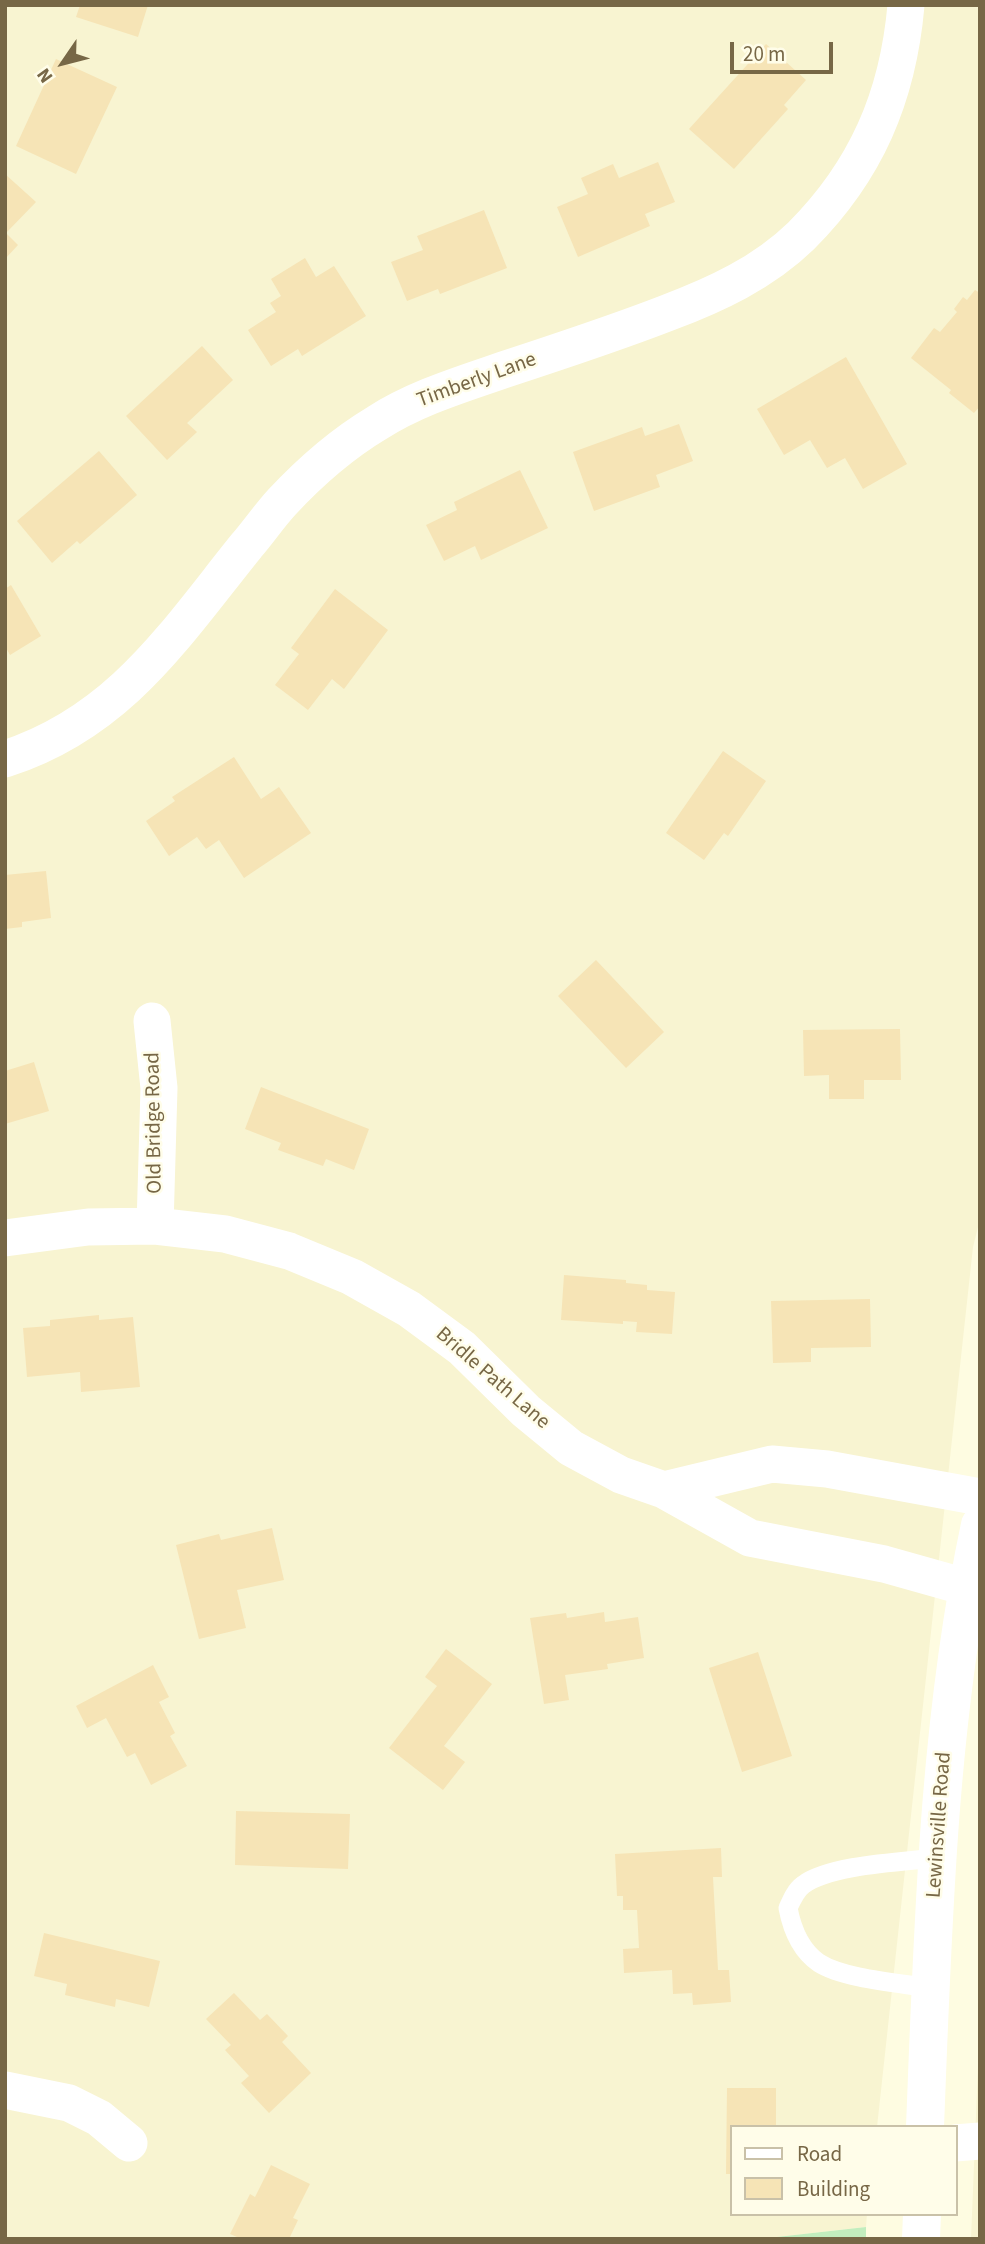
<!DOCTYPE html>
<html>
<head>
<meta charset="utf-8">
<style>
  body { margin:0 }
  #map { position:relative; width:985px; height:2244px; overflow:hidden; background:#fefce1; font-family:"Source Sans 3",sans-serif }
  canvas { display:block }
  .frame { position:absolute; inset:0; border:7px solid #776746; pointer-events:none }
  .legend { position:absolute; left:730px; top:2125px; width:228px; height:91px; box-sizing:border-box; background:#fffde9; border:2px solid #c9c1a8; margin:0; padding:9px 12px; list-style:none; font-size:21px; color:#776746 }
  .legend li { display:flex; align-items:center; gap:14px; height:35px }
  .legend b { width:35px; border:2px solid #c9c1a8 }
  .north { position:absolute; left:28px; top:28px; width:70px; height:70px; -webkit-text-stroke:5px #fffde9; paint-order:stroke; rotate:235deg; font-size:19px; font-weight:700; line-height:28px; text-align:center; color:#776746 }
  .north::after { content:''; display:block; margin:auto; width:24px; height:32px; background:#776746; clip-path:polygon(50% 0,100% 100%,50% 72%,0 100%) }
  .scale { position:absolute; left:730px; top:42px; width:103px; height:32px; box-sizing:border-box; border:4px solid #776746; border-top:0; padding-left:9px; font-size:21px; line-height:24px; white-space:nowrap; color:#776746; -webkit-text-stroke:5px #fffde9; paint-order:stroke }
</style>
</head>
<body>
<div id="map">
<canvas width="985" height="2244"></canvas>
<div class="frame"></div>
<ul class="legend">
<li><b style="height:9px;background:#fff"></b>Road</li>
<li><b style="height:19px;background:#f6e4b6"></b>Building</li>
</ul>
<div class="north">N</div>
<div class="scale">20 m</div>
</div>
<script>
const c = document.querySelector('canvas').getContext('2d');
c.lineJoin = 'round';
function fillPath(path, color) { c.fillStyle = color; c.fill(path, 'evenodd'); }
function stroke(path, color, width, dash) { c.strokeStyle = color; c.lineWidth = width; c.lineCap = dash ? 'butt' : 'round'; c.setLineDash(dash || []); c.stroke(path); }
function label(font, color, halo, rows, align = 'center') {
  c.font = font + ' "Source Sans 3",sans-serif'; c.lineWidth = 5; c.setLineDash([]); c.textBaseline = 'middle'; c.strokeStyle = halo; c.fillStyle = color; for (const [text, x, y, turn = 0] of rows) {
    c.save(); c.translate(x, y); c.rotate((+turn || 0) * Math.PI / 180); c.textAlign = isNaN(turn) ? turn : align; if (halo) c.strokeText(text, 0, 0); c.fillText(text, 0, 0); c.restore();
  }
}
const residential = new Path2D(`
  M5,5H980V1219L973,1247L877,2127H731V2214H867L866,2227L759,2239H5Z
  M980,2037V2239H971L979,2041Z`);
const green = new Path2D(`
  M866,2227V2239H759Z`);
const building = new Path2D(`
  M80,5H148L138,37L76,17Z
  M766,44L806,80L784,105L788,109L734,169L689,129Z
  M56,59L117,87L76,174L16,146Z
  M658,162L675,202L645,214L650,226L578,257L557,207L588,194L581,178L613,164L619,178Z
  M5,174L36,202L6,233L18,245L5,259Z
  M484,210L507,268L440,294L438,289L407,301L391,262L423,250L417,236Z
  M305,258L316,277L334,266L366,316L302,356L298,349L271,366L248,330L276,312L270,303L281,296L271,279Z
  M975,290L980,293V406L974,413L949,393L951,390L911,358L934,328L940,332L957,312L954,309L963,297L967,300Z
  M202,346L233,380L187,423L197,432L167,460L126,416Z
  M846,357L907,464L863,489L845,458L827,468L810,440L784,455L757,409Z
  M679,424L693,461L656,475L660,487L594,511L573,452L642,427L645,436Z
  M99,451L137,495L80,544L77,541L52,563L17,521Z
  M520,470L548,528L481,560L475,546L444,561L426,525L457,510L454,502Z
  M11,585L41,636L10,655L5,646V589Z
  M335,589L388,630L344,689L332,679L308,710L275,685L299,654L291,648Z
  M723,751L766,781L728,836L724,833L704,860L666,833Z
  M234,757L261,799L279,787L311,833L244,878L219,840L206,849L197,837L169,856L146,821L175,801L172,797Z
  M46,871L51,918L22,922V927L5,929V875Z
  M596,960L664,1032L626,1068L558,996Z
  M900,1029L901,1080H864V1099H829V1075L804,1076L803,1030Z
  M34,1062L49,1111L5,1124V1071Z
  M261,1087L369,1129L354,1170L326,1159L323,1166L278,1150L281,1143L245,1129Z
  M564,1275L626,1280V1283L647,1285V1290L675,1292L672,1334L636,1332L637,1322L623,1321V1324L561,1320Z
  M870,1299L871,1347L811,1348V1362L773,1363L771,1301Z
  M99,1315V1320L133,1317L140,1387L81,1392L80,1372L27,1377L23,1328L50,1326V1320Z
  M272,1528L284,1580L237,1590L246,1628L199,1639L176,1545L219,1534L221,1540Z
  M604,1612L605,1622L638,1617L644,1658L607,1664L608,1669L565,1675L569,1700L544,1704L530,1618L566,1613L567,1618Z
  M446,1649L492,1684L444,1746L465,1762L443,1790L389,1748L437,1686L425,1677Z
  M758,1652L792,1756L742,1772L709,1668Z
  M153,1665L169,1697L159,1702L175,1733L170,1736L187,1766L151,1785L135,1753L127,1757L106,1718L87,1728L76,1706Z
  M236,1811L350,1814L348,1869L235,1865Z
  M721,1848L722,1877H713L718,1970H729L731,2002L693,2005L692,1993L673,1994L672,1970L624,1973L623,1949L639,1948L637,1910H623V1896H617L615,1854Z
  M44,1933L160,1961L149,2007L116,1999L115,2007L65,1995L67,1984L34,1976Z
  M234,1993L260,2020L267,2014L288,2036L282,2042L311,2073L269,2113L241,2083L249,2076L225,2050L231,2045L206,2019Z
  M727,2088H776V2127H731V2174H726Z
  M271,2165L310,2184L293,2218L298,2220L289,2239H236L237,2237L230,2234L250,2194L255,2197Z`);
const service = new Path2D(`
  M930,1988C900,1983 844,1979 819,1963C800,1950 792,1929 788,1908C792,1899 796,1890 803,1885C829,1865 902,1862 936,1858`);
const minor = new Path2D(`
  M5,759C120,722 175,634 247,545C259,531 270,515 282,502C310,472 342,444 377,423C416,398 460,385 503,370C558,352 613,334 667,313C715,295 763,273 801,236C866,171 898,97 906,5
  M152,1021L159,1088L155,1226
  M5,1238L88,1227L155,1226L225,1234L289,1251L352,1277L409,1309L462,1348L526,1411L571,1448L621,1475L664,1490L750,1538L884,1564L980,1591
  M664,1490L772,1464L827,1469L980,1497
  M5,2090L69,2103L99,2118L129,2143
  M955,2143L980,2141`);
const secondary = new Path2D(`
  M925,2127C933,1925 938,1723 980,1525
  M921,2239L922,2214`);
const streetNames = [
  ["Timberly Lane",477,381,-20],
  ["Old Bridge Road",155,1123,-91],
  ["Bridle Path Lane",492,1379,41],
  ["Lewinsville Road",940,1825,-86]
];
fillPath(residential, '#f8f4d1');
fillPath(green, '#c2edbe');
fillPath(building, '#f6e4b6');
stroke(service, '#fff', 19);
stroke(minor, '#fff', 37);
stroke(secondary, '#fff', 38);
label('21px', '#776746', '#fffde9', streetNames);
</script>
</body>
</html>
